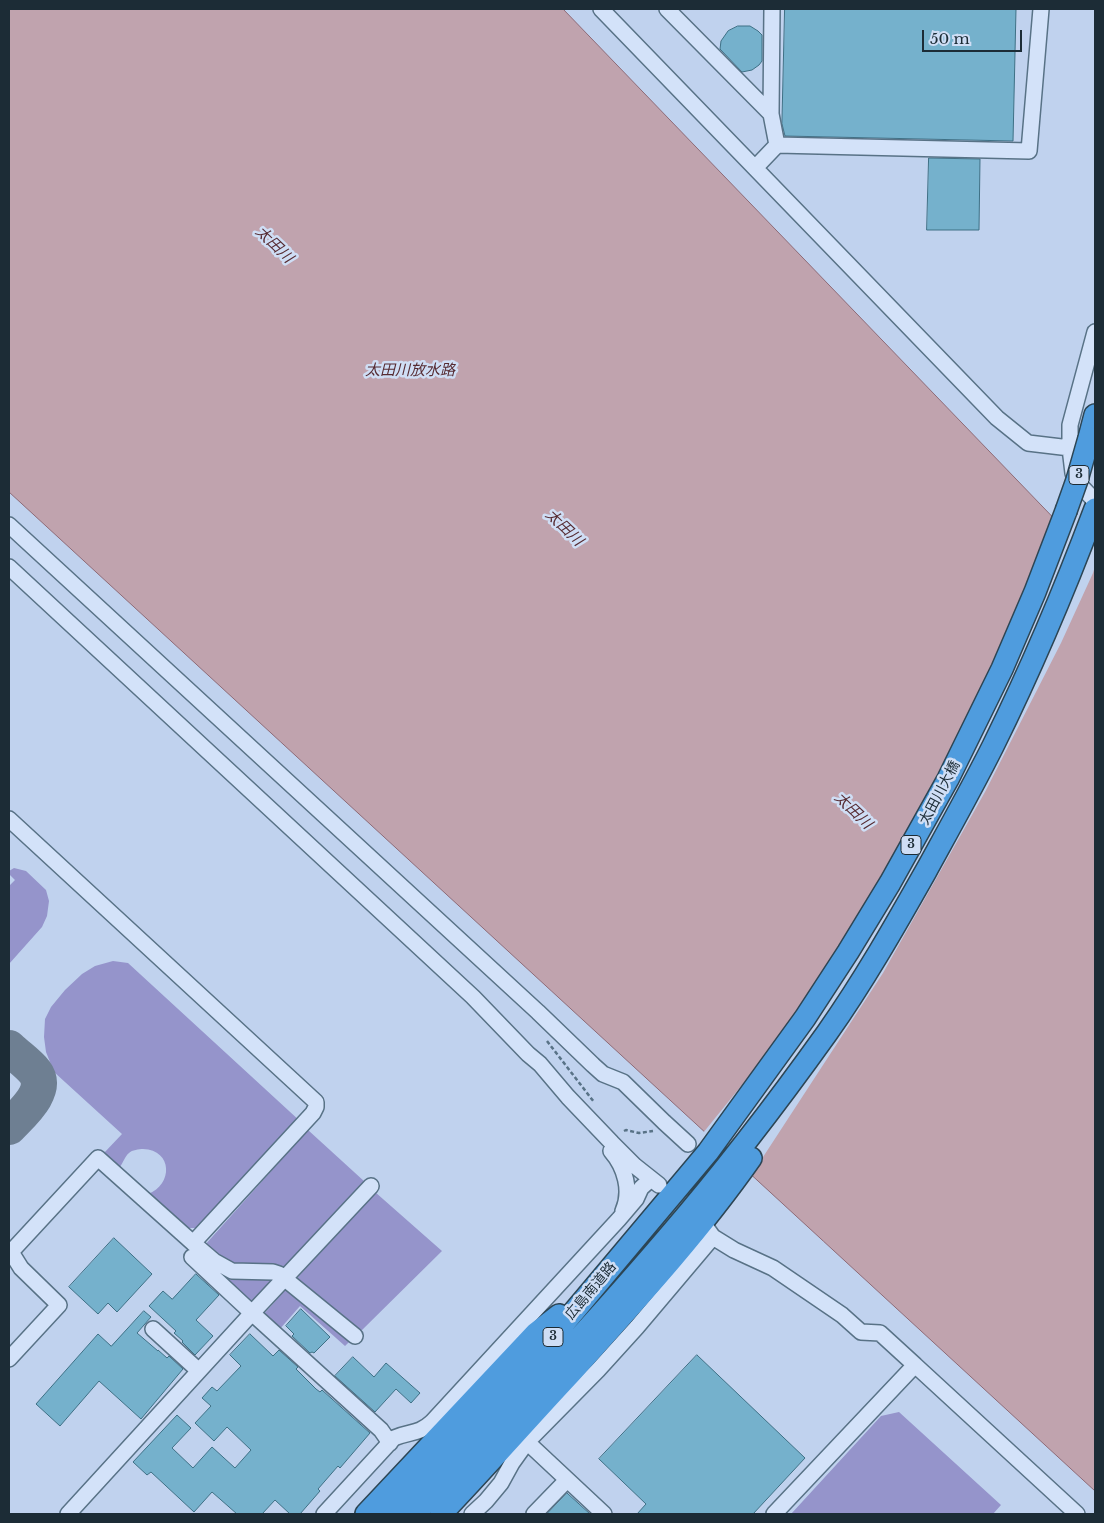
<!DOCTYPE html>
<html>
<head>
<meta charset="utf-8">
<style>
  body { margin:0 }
  #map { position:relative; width:1104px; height:1523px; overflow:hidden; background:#c0d2ee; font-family:"Libre Baskerville",serif }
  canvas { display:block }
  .frame { position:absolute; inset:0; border:10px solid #1c2c36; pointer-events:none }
  .scale { position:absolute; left:922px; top:30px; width:100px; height:22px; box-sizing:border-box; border:2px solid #1c2c36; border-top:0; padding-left:6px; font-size:15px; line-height:18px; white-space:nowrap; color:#1c2c36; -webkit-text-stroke:4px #cfdef5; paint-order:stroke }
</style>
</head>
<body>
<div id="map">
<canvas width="1104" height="1523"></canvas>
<div class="frame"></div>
<div class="scale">50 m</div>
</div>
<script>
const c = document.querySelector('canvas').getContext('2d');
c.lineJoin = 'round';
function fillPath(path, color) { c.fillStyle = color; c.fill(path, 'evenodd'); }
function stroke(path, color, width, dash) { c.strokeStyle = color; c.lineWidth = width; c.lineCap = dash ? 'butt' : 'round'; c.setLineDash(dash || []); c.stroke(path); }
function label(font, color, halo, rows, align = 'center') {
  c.font = font + ' "Libre Baskerville","Noto Sans JP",serif'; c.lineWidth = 5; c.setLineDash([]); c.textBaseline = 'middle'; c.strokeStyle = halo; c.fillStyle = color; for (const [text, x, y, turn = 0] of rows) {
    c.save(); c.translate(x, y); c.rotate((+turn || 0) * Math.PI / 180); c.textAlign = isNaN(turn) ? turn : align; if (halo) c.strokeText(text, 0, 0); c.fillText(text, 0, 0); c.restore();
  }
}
const green = new Path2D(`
  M14,868L26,871L46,890L49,901L47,916L42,927L9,964V886L15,880L9,874V871Z
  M113,961L128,963L301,1122L200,1228H184L148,1194C173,1185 173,1150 143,1149C139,1149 132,1150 129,1153C125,1156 123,1163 120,1167L104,1153L122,1134L54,1072L46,1052L44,1037L45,1019L51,1007L65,990L82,974L95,966Z
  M308,1130L365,1182L285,1269L277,1265L235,1266L204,1246Z
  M375,1192L442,1251L360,1332L297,1278Z
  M221,1274L230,1277H271L276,1280L253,1305Z
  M289,1286L351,1340L345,1346L300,1306L279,1330L263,1315Z
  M899,1412L1001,1505L993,1514H791L881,1416Z`);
const water = new Path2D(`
  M9,9H563L1095,561V1491L9,492Z`);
const pier = new Path2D(`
  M1059,519L1095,557V566L1093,573L1061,643L985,792L883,973L750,1177L703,1133L801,1012L872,905L969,724Z`);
const taxiway = new Path2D(`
  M9,1048C17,1056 28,1063 35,1072C49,1091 21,1114 9,1127`);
const building = new Path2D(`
  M785,9H1016L1013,141L785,136L782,124Z
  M738,26H750L758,31L762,35V61L759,65L752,70L742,72L720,49L721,41L728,31Z
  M929,158L980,159L979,230H927Z
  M114,1238L152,1274L117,1312L108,1303L98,1314L69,1287Z
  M196,1274L219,1295L196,1320L213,1336L195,1355L182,1342L183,1341L174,1333L176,1331L149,1306L163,1291L172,1299Z
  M301,1309L330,1337L314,1353L312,1352L310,1353L292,1336L294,1334L286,1326Z
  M144,1311L151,1317L137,1333L158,1351V1350L167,1358L169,1356L183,1369L141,1419L99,1381L60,1426L36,1404L98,1334L111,1346Z
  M250,1334L273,1356L279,1350L298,1367L296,1369L316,1389L320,1392L322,1390L370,1433L340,1468L338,1466L318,1489L320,1491L300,1514H290L275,1500L262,1514H237L212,1492L194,1512L151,1472L147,1475L133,1462L177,1415L191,1428L172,1448L193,1468L212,1447L235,1468L251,1450L227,1427L214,1441L195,1423L211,1406L202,1398L212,1387L217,1391L241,1366L230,1355Z
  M697,1355L805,1458L753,1514H637L646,1504L599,1459Z
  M353,1357L374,1377L386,1363L420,1393L411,1403L396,1389L375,1412L335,1376Z
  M567,1493L590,1514H547Z`);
const path = new Path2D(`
  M547,1041L594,1102
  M624,1131L626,1130L639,1133L653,1131`);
const minor = new Path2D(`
  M601,9L997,418L1028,443L1070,448L1095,455
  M667,9L771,114
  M772,9L771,114L777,145L1029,151L1041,9
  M755,168L777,145
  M1095,332L1070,425V448L1073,473L1077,482L1095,501
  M9,525L538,1012L593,1065L603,1074L623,1082L664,1122L688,1144
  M9,567L473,997L528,1054L540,1064L568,1097L612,1143L635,1166L659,1185
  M9,819L316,1102V1107L313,1113L193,1243L98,1158L11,1252L9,1250
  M611,1151C625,1167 632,1191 623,1211
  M713,1237L734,1250L773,1268L842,1315L861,1332L880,1333L915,1365
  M193,1243L214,1261L232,1271L273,1272L279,1274L355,1336
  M192,1257L252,1313L371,1186
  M153,1329L199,1371
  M9,1359L59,1305L21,1268L11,1252
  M527,1442L604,1514
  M68,1514L252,1313L381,1430L390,1443
  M324,1514L394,1438C410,1431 418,1435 432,1422L619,1219L636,1199L641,1188L651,1179
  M472,1514L486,1501L501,1483L512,1463L527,1442L598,1370L637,1327L713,1237L708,1230
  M534,1514L567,1480
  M774,1514L915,1365L1077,1514`);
const highway = new Path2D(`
  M1089,438L1095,415
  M366,1514L536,1333L559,1315
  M390,1514L545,1346L708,1152L805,1018L848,952L890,883L948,779L1002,669L1035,592L1066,511
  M415,1514C501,1423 587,1332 668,1237C724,1172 777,1103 827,1033C863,982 895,926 926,871C949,829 972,788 993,746C1031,669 1065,589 1095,509
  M441,1514C485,1468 527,1420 570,1374C633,1304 697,1235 751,1158`);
const highwayBridge = new Path2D(`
  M1066,511L1077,480L1089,438`);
const shields = [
  [1079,475,20],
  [911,845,20],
  [553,1337,20]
];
const shieldNames = [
  ["3",1079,475],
  ["3",911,845],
  ["3",553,1337]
];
const streetNames = [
  ["太田川大橋",940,793,-62],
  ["広島南道路",591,1291,-50]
];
const waterNames = [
  ["太田川",274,245,44],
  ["太田川放水路",410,371],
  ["太田川",564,528,44],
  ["太田川",853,811,44]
];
fillPath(green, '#9594cb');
fillPath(water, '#c0a3ae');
stroke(water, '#8d6a76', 1);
fillPath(pier, '#c0d2ee');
stroke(taxiway, '#6e7f92', 36);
fillPath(building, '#75b1cc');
stroke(building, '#3e7085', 1);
stroke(minor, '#587286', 18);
stroke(highway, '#2c4554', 24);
stroke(path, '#587286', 2.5, [4, 2.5]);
stroke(minor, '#d3e2f9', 15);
stroke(highway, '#4f9cde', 21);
stroke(highwayBridge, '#2c4554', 24, []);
stroke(highwayBridge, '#4f9cde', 21);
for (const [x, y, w] of shields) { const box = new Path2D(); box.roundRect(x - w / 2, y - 9.5, w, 19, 4); c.fillStyle = '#cfdef5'; c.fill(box); stroke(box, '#1c2c36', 1); }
label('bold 12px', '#1c2c36', null, shieldNames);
label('14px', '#1c2c36', '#cfdef5', streetNames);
label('italic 15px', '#562b32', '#cfdef5', waterNames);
</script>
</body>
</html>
